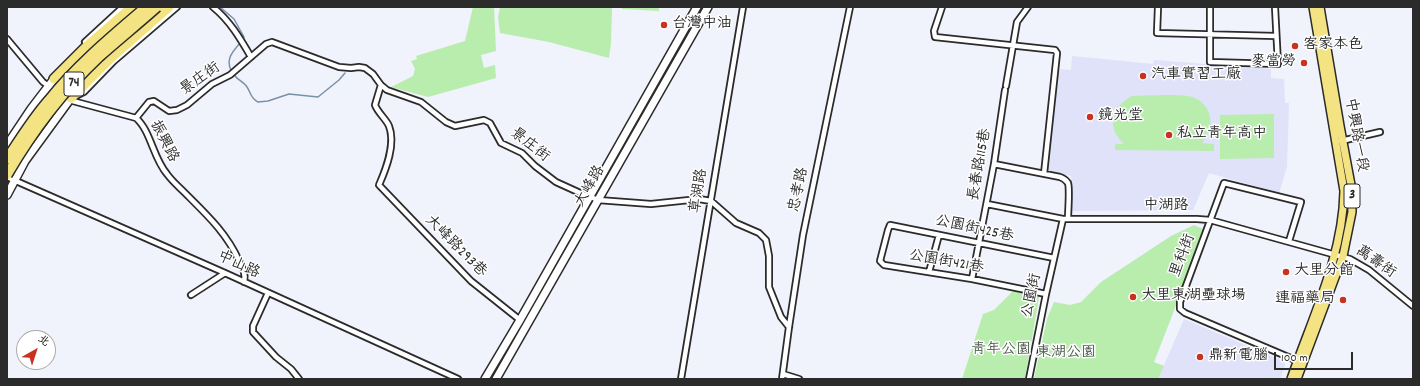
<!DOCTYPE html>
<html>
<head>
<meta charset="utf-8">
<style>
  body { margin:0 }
  #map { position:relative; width:1420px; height:386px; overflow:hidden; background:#f0f2fc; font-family:Dekko,"LXGW WenKai TC",sans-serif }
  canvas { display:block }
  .frame { position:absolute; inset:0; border:8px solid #2b2b2b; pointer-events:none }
  .north { position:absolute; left:16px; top:330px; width:40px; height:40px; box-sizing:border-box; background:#fff; border:1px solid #aaa; border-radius:50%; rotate:39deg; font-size:11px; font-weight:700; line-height:16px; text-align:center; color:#2b2b2b }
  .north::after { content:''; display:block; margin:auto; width:14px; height:18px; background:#c8321e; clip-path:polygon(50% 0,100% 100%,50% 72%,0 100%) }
  .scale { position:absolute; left:1274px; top:352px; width:79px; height:18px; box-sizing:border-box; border:2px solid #2b2b2b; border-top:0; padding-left:5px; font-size:12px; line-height:14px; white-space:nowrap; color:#2b2b2b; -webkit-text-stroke:3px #fff; paint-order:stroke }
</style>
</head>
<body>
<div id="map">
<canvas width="1420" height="386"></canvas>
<div class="frame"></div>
<div class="north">北</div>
<div class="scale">100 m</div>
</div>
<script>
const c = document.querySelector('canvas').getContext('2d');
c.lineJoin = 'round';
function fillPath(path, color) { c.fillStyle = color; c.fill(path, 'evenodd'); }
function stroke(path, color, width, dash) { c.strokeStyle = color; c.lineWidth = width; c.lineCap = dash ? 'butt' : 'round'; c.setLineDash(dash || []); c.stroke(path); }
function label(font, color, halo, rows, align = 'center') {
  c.font = font + ' Dekko,"LXGW WenKai TC",sans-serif'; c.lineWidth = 3; c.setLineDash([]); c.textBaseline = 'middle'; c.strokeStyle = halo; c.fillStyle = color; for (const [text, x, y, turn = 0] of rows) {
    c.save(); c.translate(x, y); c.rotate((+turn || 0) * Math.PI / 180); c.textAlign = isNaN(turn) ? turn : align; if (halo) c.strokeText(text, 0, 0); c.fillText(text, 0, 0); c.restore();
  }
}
const built = new Path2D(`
  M1072,56L1153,64L1154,60L1271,69V78L1284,79L1285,103H1289L1287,167L1279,193L1209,173L1193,210L1071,211V176L1049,171L1047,169L1057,69L1071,70Z
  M1184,319L1283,361L1285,365L1280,379H1158Z`);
const green = new Path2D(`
  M473,7H494L496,51L481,55L484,68L495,65L496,78L428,97L391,87L413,76L415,69L411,61L417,59L416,56L465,41Z
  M500,7H612L611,43L609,58L549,42L500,33L498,17Z
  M622,7H659V11L622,9Z
  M1132,96C1146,96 1184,93 1195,98C1202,101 1209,109 1210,117C1212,127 1208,136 1202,143L1214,144V151L1115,150V144H1124C1106,127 1111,107 1132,96Z
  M1274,114V158L1220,159V115Z
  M1194,225L1203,229L1172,316L1154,362L1164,366L1158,379H1034L1047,319L1054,302L1070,305L1081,302L1101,282L1171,236Z
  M1013,291L1039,297L1025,379H962L983,314L994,310Z`);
const stream = new Path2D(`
  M220,7L234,19L244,37L243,39
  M241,42C231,53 223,62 235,76C238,80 244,82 247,87C251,93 251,99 258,102L268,101L289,94L318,97L339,80L345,73`);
const street = new Path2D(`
  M213,7C230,21 240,38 251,57
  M942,7L934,31L935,37L1055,50L1057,53L1044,174
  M1158,7L1157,33L1276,36
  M1210,7V62L1278,64L1275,7
  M7,39L43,82L50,87
  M85,42L123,7
  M381,85L375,105C378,113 386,119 389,126C396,144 386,169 379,185L471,281L520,320
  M1006,86L1017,22L1028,7
  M78,95L84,92L114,61L177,7
  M69,100L136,118C151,131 153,158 167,174C172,181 178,186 184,192C205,213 227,233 239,261C243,268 246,274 244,282
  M136,118L149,102L154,101L169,111L177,110L187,105L212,84L230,75L266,44L272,42L339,67L351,68L359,67L365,68L373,74L381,85L387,90L421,102L446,122L455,126L484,120L490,123L501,143L522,153L535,166L556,182L578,192L598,200L651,204L699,199L711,201L736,223L759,233L766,240L769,256V287L781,317L789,327
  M1341,141L1380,132
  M994,164L1060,177C1063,178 1066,180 1068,183C1070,189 1068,211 1068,219
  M7,177L225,273L458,379
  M987,204L1063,219H1197L1210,220L1350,259L1369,270L1413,306
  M1289,241L1301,202L1224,183L1180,302V309L1185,313L1300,362
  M929,272L939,235
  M972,279L994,164L1005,90
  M268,293L253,326V332L276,357L291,369L299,379
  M1046,294L972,279L884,265L880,261L888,230L890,225L1054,258
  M191,295L225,273
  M783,374L799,379
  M681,379L743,7
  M782,379L789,327L803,235L850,7
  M1029,379L1046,294L1063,219`);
const secondary = new Path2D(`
  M7,145L31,109L54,79L77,65
  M7,195L25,161L71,98V93
  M485,379L520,320L697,7
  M496,379L708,7`);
const primary = new Path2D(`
  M1291,379C1312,318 1343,256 1344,191L1313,7
  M1297,379L1343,256L1352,212L1351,185L1340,126L1320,7`);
const highway = new Path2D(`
  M54,79L87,46L132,7
  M71,98L111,58L169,7`);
const highwayBridge = new Path2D(`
  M7,159C20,139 33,118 49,100C77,65 112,36 146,7
  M7,175C32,132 63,91 99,57C118,40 138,24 157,7`);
const markers = [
  [664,25,4,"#c8321e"],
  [1295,46,4,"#c8321e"],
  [1304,63,4,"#c8321e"],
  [1143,76,4,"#c8321e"],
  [1090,117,4,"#c8321e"],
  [1169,135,4,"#c8321e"],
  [1286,272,4,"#c8321e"],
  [1133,297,4,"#c8321e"],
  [1343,300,4,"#c8321e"],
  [1200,357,4,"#c8321e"]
];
const shields = [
  [74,84,20],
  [1352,196,16]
];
const shieldNames = [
  ["74",74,84],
  ["3",1352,196]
];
const poiNames = [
  ["台灣中油",672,25],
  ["客家本色",1303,46],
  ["麥當勞",1296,63,"right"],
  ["汽車實習工廠",1151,76],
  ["鏡光堂",1098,117],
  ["私立青年高中",1177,135],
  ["大里分館",1294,272],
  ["大里東湖壘球場",1141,297],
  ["連福藥局",1335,300,"right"],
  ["鼎新電腦",1208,357]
];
const streetNames = [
  ["景庄街",201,80,-35],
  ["中興路一段",1355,135,80],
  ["振興路",163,142,63],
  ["景庄街",529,146,38],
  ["長春路115巷",981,165,-80],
  ["大峰路",591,187,-60],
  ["忠孝路",800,190,-78],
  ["草湖路",700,191,-81],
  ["中湖路",1166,207],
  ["公園街425巷",974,230,12],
  ["大峰路293巷",455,247,45],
  ["里科街",1184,256,-69],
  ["公園街421巷",946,263,10],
  ["萬壽街",1375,263,34],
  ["中山路",238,266,25],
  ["公園街",1033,296,-78]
];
const parkNames = [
  ["青年公園",1001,351],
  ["東湖公園",1066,354]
];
fillPath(built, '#dfe2f8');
fillPath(green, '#b9edae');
stroke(stream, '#7a91a7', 1.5);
stroke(street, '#2b2b2b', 8);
stroke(secondary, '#2b2b2b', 10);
stroke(primary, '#2b2b2b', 10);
stroke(highway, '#2b2b2b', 12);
stroke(street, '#fff', 4.5);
stroke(secondary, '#fff', 7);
stroke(primary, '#f4e382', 7);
stroke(highway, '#f4e382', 9);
stroke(highwayBridge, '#2b2b2b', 12, []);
stroke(highwayBridge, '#f4e382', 9);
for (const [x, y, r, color] of markers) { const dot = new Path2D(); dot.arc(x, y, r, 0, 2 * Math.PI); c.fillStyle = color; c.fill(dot); stroke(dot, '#fff', 1.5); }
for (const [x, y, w] of shields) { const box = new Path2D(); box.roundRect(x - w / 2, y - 12, w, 24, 3); c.fillStyle = '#fff'; c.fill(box); stroke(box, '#2b2b2b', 1); }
label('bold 14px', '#2b2b2b', null, shieldNames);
label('15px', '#2b2b2b', '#fff', poiNames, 'left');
label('15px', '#2b2b2b', '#fff', streetNames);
label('15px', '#4e5c4c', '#fff', parkNames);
</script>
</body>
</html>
